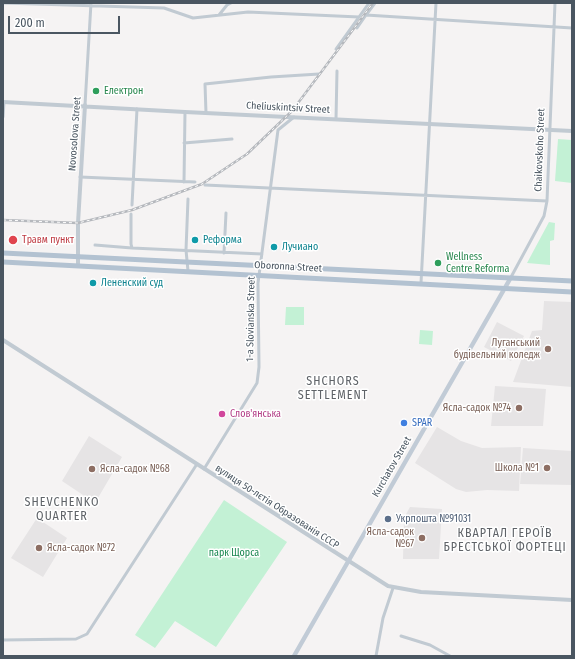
<!DOCTYPE html>
<html>
<head>
<meta charset="utf-8">
<style>
  body { margin:0 }
  #map { position:relative; width:575px; height:659px; overflow:hidden; background:#f5f3f3; font-family:"Fira Sans Condensed",sans-serif }
  canvas { display:block }
  .frame { position:absolute; inset:0; border:4px solid #4a5661; pointer-events:none }
  .scale { position:absolute; left:8px; top:16px; width:112px; height:18px; box-sizing:border-box; border:2px solid #4a5661; border-top:0; padding-left:5px; font-size:12px; line-height:14px; white-space:nowrap; color:#4a5661; -webkit-text-stroke:3px #fff; paint-order:stroke }
</style>
</head>
<body>
<div id="map">
<canvas width="575" height="659"></canvas>
<div class="frame"></div>
<div class="scale">200 m</div>
</div>
<script>
const c = document.querySelector('canvas').getContext('2d');
c.lineJoin = 'round';
function fillPath(path, color) { c.fillStyle = color; c.fill(path, 'evenodd'); }
function stroke(path, color, width, dash) { c.strokeStyle = color; c.lineWidth = width; c.lineCap = dash ? 'butt' : 'round'; c.setLineDash(dash || []); c.stroke(path); }
function label(font, color, halo, rows, align = 'center') {
  c.font = font + ' "Fira Sans Condensed",sans-serif'; c.lineWidth = 3; c.setLineDash([]); c.textBaseline = 'middle'; c.strokeStyle = halo; c.fillStyle = color; for (const [text, x, y, turn = 0] of rows) {
    c.save(); c.translate(x, y); c.rotate((+turn || 0) * Math.PI / 180); c.textAlign = isNaN(turn) ? turn : align; if (halo) c.strokeText(text, 0, 0); c.fillText(text, 0, 0); c.restore();
  }
}
const education = new Path2D(`
  M544,301L572,302V387L513,382L532,331L542,330Z
  M497,322L524,336L511,361L484,347Z
  M495,386L546,389L543,426H491Z
  M437,427L461,441L482,448L521,447L519,491L487,490L466,492L456,489L415,463Z
  M89,436L122,457L95,503L62,481Z
  M523,448L572,451V485L520,484Z
  M410,507L442,509L439,559H403L404,518Z
  M37,518L67,538L43,577L11,558Z`);
const green = new Path2D(`
  M558,139L572,140V183L555,181Z
  M549,222L555,223L554,240L550,241V265L527,263Z
  M286,307H304V325H285Z
  M420,330L433,331L432,345L419,344Z
  M224,500L287,542L216,647L175,621L155,648L135,635Z`);
const minor = new Path2D(`
  M3,3L164,8L193,18L248,12L359,17
  M219,15L227,5L231,3
  M366,15L375,3
  M357,28L366,15L572,28
  M336,49L369,3
  M85,105L91,3
  M206,113L205,84L271,77L319,74
  M3,117L4,102
  M336,119L337,71
  M184,143L232,139
  M80,177L195,182
  M184,182L185,112
  M205,185L547,201
  M132,205L137,109
  M131,214V244L132,248L262,254
  M95,245L132,248
  M224,253L226,213
  M188,271L186,250L188,199
  M510,279L544,216L547,201L555,3
  M421,283L436,3
  M204,469L257,383L259,367L258,283L278,130L294,117
  M401,636L430,645L450,656
  M3,640L76,639L87,634L197,464
  M376,656L383,618L393,588`);
const tertiary = new Path2D(`
  M3,102L185,112L572,131
  M78,265V223L85,105
  M3,340L388,586L421,592L572,600`);
const secondary = new Path2D(`
  M294,656L510,279`);
const primary = new Path2D(`
  M3,253L572,281
  M3,262L572,292`);
const rail = new Path2D(`
  M3,220L78,223L132,210L202,184L247,154L292,111L373,3`);
const markers = [
  [96,91,4,"#2e9e5b"],
  [13,240,5,"#e0444e"],
  [195,240,4,"#0f9aa8"],
  [274,247,4,"#0f9aa8"],
  [438,263,4,"#2e9e5b"],
  [93,283,4,"#0f9aa8"],
  [548,349,4,"#8d6e63"],
  [519,408,4,"#8d6e63"],
  [222,414,4,"#d1479c"],
  [404,423,4,"#3f7fe0"],
  [547,468,4,"#8d6e63"],
  [92,469,4,"#8d6e63"],
  [388,519,4,"#5c6f8a"],
  [422,538,4,"#8d6e63"],
  [39,548,4,"#8d6e63"]
];
const leisureNames = [
  ["Електрон",104,91],
  ["Wellness",446,257],
  ["Centre Reforma",446,269]
];
const streetNames = [
  ["Cheliuskintsiv Street",288,108,3],
  ["Novosolova Street",75,134,-86],
  ["Chaikovskoho Street",540,150,-88],
  ["Oboronna Street",288,267,3],
  ["1-a Slovianska Street",251,319,-89],
  ["Kurchatov Street",392,467,-60],
  ["вулиця 50-лєтія Образованія СССР",277,507,33]
];
const healthNames = [
  ["Травм пункт",22,240]
];
const cultureNames = [
  ["Реформа",203,240],
  ["Лучиано",282,247],
  ["Лененский суд",101,283]
];
const educationNames = [
  ["Луганський",540,343],
  ["будівельний коледж",540,355],
  ["Ясла-садок №74",511,408],
  ["Школа №1",539,468],
  ["Ясла-садок №68",100,469,"left"],
  ["Ясла-садок",414,532],
  ["№67",414,544],
  ["Ясла-садок №72",47,548,"left"]
];
const hotelNames = [
  ["Слов'янська",230,414]
];
const shopNames = [
  ["SPAR",412,423]
];
const serviceNames = [
  ["Укрпошта №91031",396,519]
];
const parkNames = [
  ["парк Щорса",234,553]
];
const quarterNames = [
  ["SHCHORS",333,382],
  ["SETTLEMENT",333,396],
  ["SHEVCHENKO",62,503],
  ["QUARTER",62,517],
  ["КВАРТАЛ ГЕРОЇВ",505,534],
  ["БРЕСТСЬКОЇ ФОРТЕЦІ",505,548]
];
fillPath(education, '#e6e4e5');
fillPath(green, '#c3f1d5');
stroke(minor, '#c1cad2', 3);
stroke(tertiary, '#c1cad2', 4);
stroke(secondary, '#c1cbd6', 4.5);
stroke(primary, '#b3c2d1', 5);
stroke(rail, '#b5b8bd', 2.5);
stroke(rail, '#fff', 1, [3]);
for (const [x, y, r, color] of markers) { const dot = new Path2D(); dot.arc(x, y, r, 0, 2 * Math.PI); c.fillStyle = color; c.fill(dot); stroke(dot, '#fff', 1.5); }
label('10px', '#27864d', '#fff', leisureNames, 'left');
label('10px', '#4a5661', '#fff', streetNames);
label('10px', '#be3a42', '#fff', healthNames, 'left');
label('10px', '#0d838f', '#fff', cultureNames, 'left');
label('10px', '#785e54', '#fff', educationNames, 'right');
label('10px', '#b23c85', '#fff', hotelNames, 'left');
label('10px', '#366cbe', '#fff', shopNames, 'left');
label('10px', '#4e5e75', '#fff', serviceNames, 'left');
label('10px', '#17864f', '#fff', parkNames);
c.letterSpacing = '1px';
label('12px', '#5f6368', '#fff', quarterNames);
c.letterSpacing = '0px';
</script>
</body>
</html>
